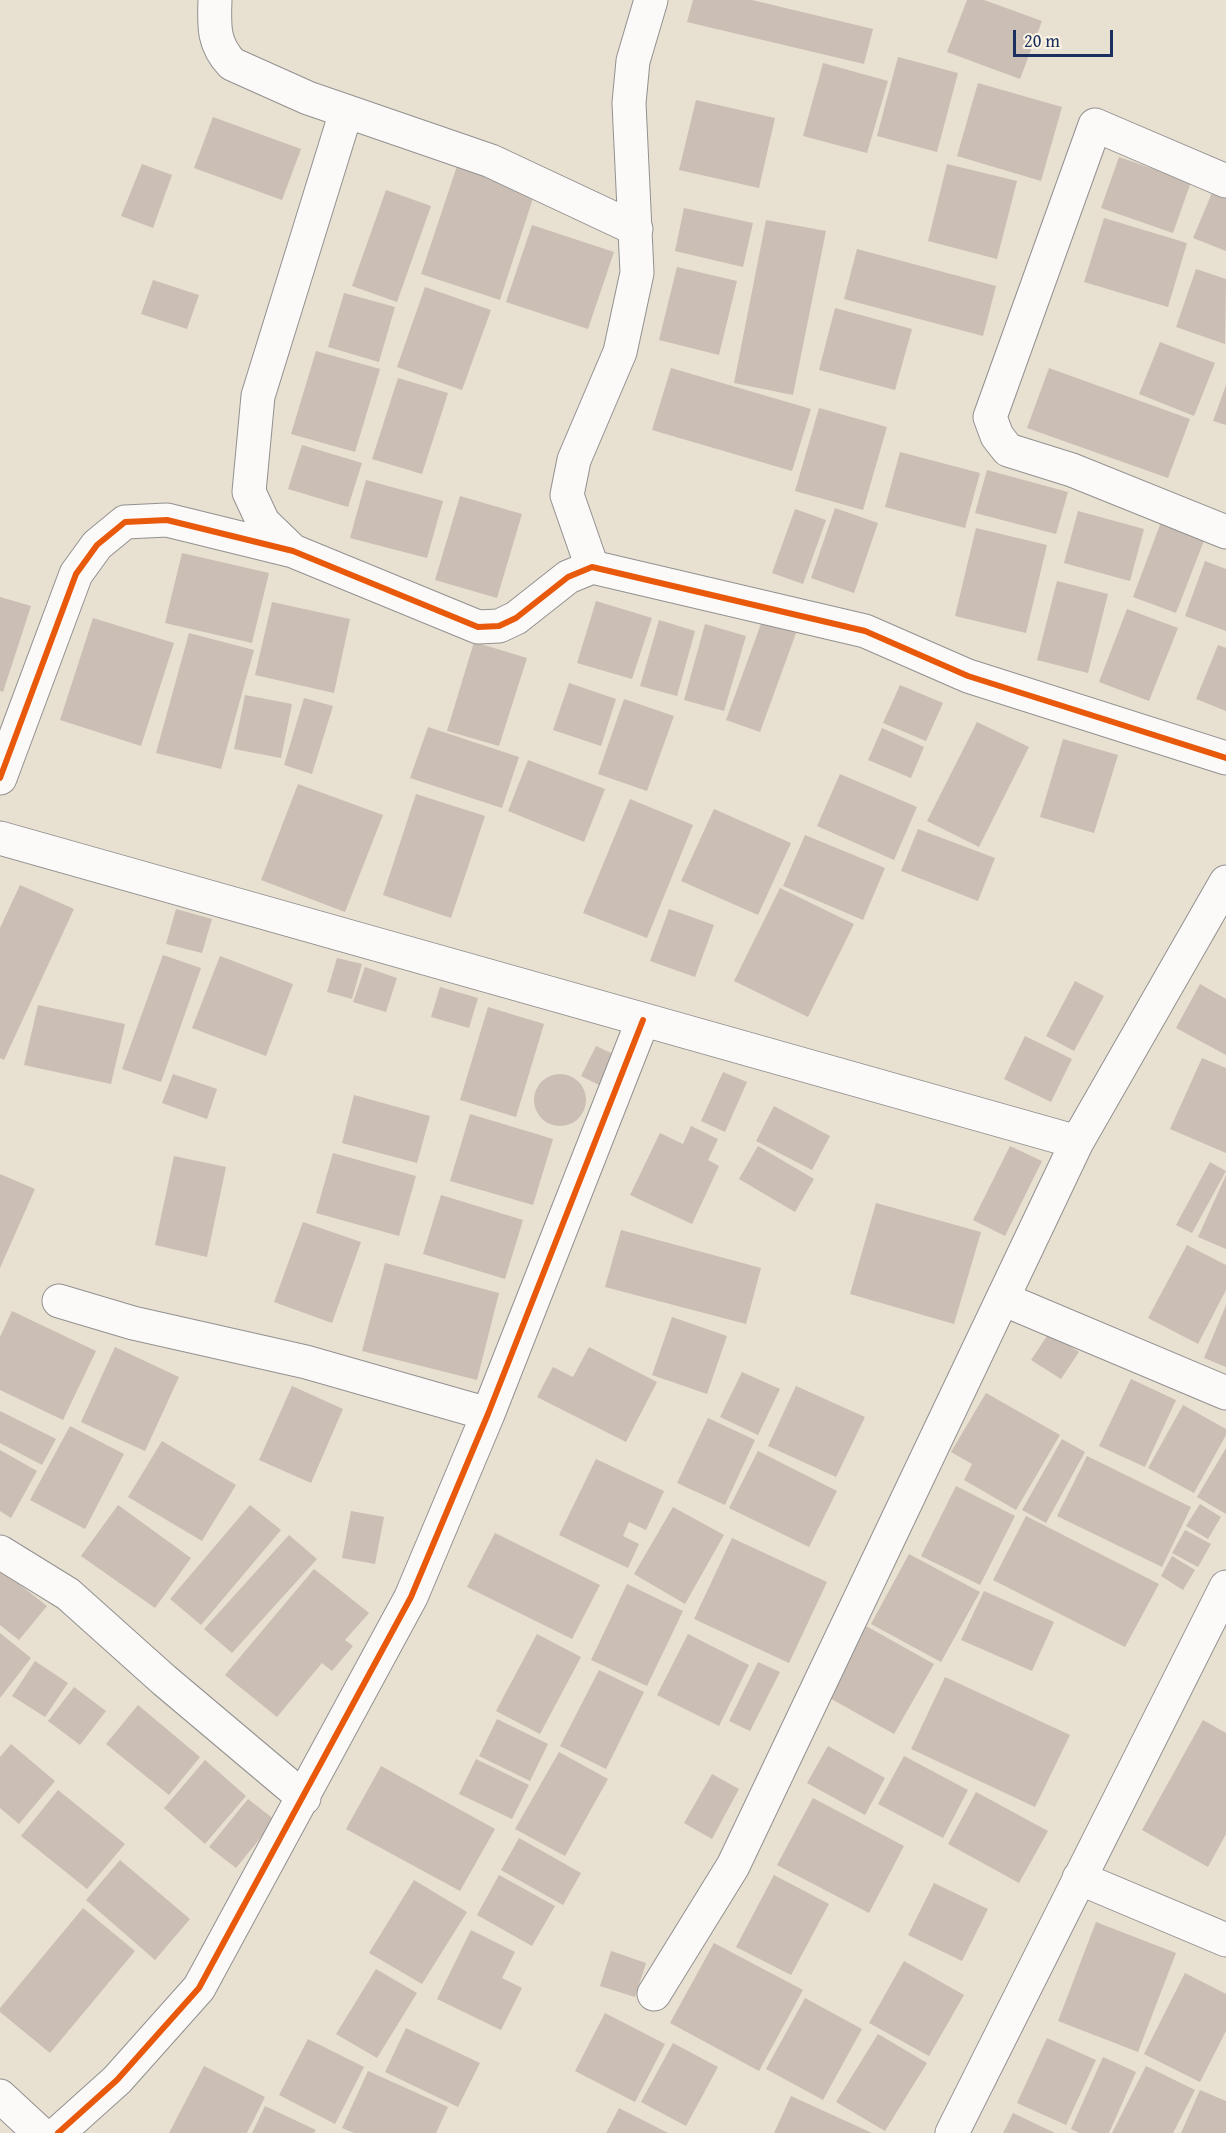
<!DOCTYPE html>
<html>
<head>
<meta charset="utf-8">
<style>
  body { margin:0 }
  #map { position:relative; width:1226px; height:2133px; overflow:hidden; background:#e8e0d0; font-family:"Gentium Book Plus",serif }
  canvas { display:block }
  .scale { position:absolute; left:1013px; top:30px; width:100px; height:27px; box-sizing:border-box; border:3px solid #1b2f5e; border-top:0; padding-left:8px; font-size:18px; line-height:21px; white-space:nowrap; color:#1b2f5e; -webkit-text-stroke:4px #fcf5e5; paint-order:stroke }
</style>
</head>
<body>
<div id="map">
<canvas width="1226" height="2133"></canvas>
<div class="scale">20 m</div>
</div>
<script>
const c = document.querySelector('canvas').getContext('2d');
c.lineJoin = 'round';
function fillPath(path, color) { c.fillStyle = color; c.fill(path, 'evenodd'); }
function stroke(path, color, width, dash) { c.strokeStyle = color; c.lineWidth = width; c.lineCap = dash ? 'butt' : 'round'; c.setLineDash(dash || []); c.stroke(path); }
const building = new Path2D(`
  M693,0H752L873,29L864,64L687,22Z
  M967,0H984L1042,21L1020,79L947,52Z
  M898,57L958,73L937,152L877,136Z
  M823,63L888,81L867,153L803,136Z
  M978,83L1062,107L1041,181L957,156Z
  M696,100L775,118L759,188L679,170Z
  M213,117L301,149L282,200L194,168Z
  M1119,157L1191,182L1173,233L1101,208Z
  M142,164L172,175L153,228L121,216Z
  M947,164L1017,181L997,259L928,241Z
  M457,166L535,192L500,300L421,274Z
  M1214,188L1226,192V251L1193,238Z
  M386,190L431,206L397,302L352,286Z
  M684,208L753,223L743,267L675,251Z
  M1104,218L1187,243L1168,307L1084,282Z
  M766,220L826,231L793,395L734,383Z
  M532,225L614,252L588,329L506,302Z
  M857,249L996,286L983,336L844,299Z
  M677,267L737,281L719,355L659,340Z
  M1196,269L1226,279L1225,344L1176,327Z
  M153,280L199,295L187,329L141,314Z
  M425,287L491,310L462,390L397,367Z
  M344,293L395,307L379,362L328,347Z
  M835,308L912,329L895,390L819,370Z
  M1160,342L1215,363L1194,416L1139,394Z
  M316,351L380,369L355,452L291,434Z
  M671,368L811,409L792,471L652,430Z
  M1049,368L1190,419L1168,478L1027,428Z
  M398,378L448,393L422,474L372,459Z
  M1226,385V425L1213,421Z
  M819,408L887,427L863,510L795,491Z
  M302,445L362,463L348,507L288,489Z
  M900,452L980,473L965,528L885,507Z
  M987,470L1068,492L1056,534L975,513Z
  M366,480L443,501L427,558L350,538Z
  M460,496L522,514L497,598L435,580Z
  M835,508L878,523L854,593L811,578Z
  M795,509L826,520L803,584L772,573Z
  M1078,511L1144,529L1130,581L1064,563Z
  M1161,522L1205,538L1176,613L1133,597Z
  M976,528L1047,545L1026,633L955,616Z
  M182,553L269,573L252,643L165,623Z
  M1205,561L1226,569V631L1185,616Z
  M1057,581L1108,594L1088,673L1037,660Z
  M0,597L31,606L3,692L0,691Z
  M596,601L652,618L632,679L577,663Z
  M272,602L350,619L334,693L255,675Z
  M1127,609L1178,628L1149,701L1099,682Z
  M93,618L174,643L141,746L60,720Z
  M659,620L695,631L677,696L640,686Z
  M762,621L796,633L760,732L726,720Z
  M705,624L746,636L724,711L684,700Z
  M189,633L254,650L221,769L156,753Z
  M474,642L527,658L499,746L447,731Z
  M1218,645L1226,648V711L1196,699Z
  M569,683L616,699L601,746L553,730Z
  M900,685L943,703L926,741L883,723Z
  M245,695L292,704L281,758L234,749Z
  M304,698L333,706L312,774L284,765Z
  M624,699L674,716L647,791L598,774Z
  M977,722L1029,747L979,847L927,821Z
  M428,727L519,757L502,808L410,778Z
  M882,728L924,747L911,778L868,760Z
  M1063,739L1118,755L1094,833L1040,817Z
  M528,760L605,789L584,842L508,811Z
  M840,774L917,807L894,860L817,826Z
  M298,784L383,815L345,912L261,880Z
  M416,794L485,816L451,918L383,895Z
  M630,799L693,825L647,938L583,913Z
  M714,809L791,843L758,915L681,881Z
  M918,829L995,858L978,901L901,871Z
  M805,835L885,868L863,920L783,886Z
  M20,885L74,909L4,1060L0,1058V928Z
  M780,888L854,924L808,1017L734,981Z
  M176,909L212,919L202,953L166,944Z
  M669,909L714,925L695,977L650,961Z
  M163,955L201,968L161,1082L122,1069Z
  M220,956L293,984L266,1056L192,1028Z
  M337,958L362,964L352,999L327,992Z
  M365,967L397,978L386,1012L353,1002Z
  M1075,981L1104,996L1074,1051L1046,1036Z
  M1200,984L1226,999V1055L1176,1028Z
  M440,987L478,998L469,1028L431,1017Z
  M38,1005L125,1024L111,1084L24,1065Z
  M488,1007L544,1024L516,1117L460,1100Z
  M1025,1036L1072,1059L1051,1102L1004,1079Z
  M596,1046L622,1058L607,1089L581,1076Z
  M1202,1058L1226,1068V1153L1170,1129Z
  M723,1072L747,1082L725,1132L701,1121Z
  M173,1074L217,1089L207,1119L162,1103Z
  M534 1100a26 26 0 1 1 52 0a26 26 0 1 1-52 0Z
  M354,1095L430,1116L417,1163L342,1143Z
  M774,1106L830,1136L812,1170L756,1141Z
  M470,1114L553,1139L533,1205L450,1181Z
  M691,1126L718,1139L708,1160L719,1166L692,1224L630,1195L660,1133L683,1144Z
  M758,1146L814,1179L795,1212L739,1179Z
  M1010,1146L1042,1161L1005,1236L973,1220Z
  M333,1153L416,1176L399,1236L316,1213Z
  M174,1156L226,1167L207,1257L155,1245Z
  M1210,1162L1226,1171L1192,1233L1176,1225Z
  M0,1174L35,1189L0,1268Z
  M1226,1175V1249L1198,1237Z
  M441,1195L523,1220L505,1279L423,1254Z
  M876,1203L981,1232L954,1324L850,1294Z
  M303,1222L361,1242L332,1323L274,1302Z
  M621,1230L761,1268L746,1324L605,1287Z
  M1187,1245L1226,1265V1290L1198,1344L1148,1318Z
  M385,1263L499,1293L477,1380L362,1351Z
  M1226,1305V1367L1204,1358Z
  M12,1311L96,1351L63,1420L0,1390V1337Z
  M672,1317L727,1336L707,1394L652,1375Z
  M1049,1333L1079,1352L1061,1379L1031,1360Z
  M115,1347L179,1377L145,1451L81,1422Z
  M589,1347L657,1382L626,1442L537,1397L553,1367L573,1377Z
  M742,1372L780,1389L758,1435L720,1417Z
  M1131,1379L1176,1400L1145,1467L1099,1446Z
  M292,1386L343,1409L311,1483L259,1460Z
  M796,1386L865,1417L836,1477L768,1446Z
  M986,1393L1060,1435L1016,1510L964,1480L972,1464L951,1452Z
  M1183,1405L1226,1429V1435L1194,1493L1148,1468Z
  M0,1411L56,1439L42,1465L0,1443Z
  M708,1418L755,1440L725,1505L677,1483Z
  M70,1426L124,1454L85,1529L30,1500Z
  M1062,1439L1085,1452L1046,1523L1022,1510Z
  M162,1441L236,1485L202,1541L128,1497Z
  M1226,1448V1514L1197,1497Z
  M0,1450L37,1471L11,1518L0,1511Z
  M758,1451L837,1491L809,1547L729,1508Z
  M1087,1456L1191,1507L1162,1567L1057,1516Z
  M596,1459L664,1491L646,1530L629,1522L623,1536L639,1544L628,1568L559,1535Z
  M956,1486L1015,1516L980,1585L921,1556Z
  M1200,1504L1221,1517L1208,1539L1186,1526Z
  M118,1505L191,1558L155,1608L81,1556Z
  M250,1505L281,1530L201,1625L170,1599Z
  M673,1507L724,1535L685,1604L634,1574Z
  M351,1511L384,1517L375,1564L342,1558Z
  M1026,1516L1159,1584L1125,1647L993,1580Z
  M1185,1530L1211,1544L1198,1567L1172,1553Z
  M495,1533L600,1585L572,1639L467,1587Z
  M289,1535L317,1559L232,1653L204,1629Z
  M732,1538L827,1582L789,1663L694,1619Z
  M909,1554L980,1592L941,1662L871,1624Z
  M1172,1556L1195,1570L1183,1590L1161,1576Z
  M0,1569L47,1606L19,1640L0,1625Z
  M314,1569L369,1613L345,1640L353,1646L332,1671L322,1663L277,1717L225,1675Z
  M627,1584L683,1611L647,1686L591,1660Z
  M984,1591L1054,1622L1032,1671L961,1640Z
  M866,1626L934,1664L894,1734L826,1696Z
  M0,1633L31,1658L0,1698Z
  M537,1634L581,1657L540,1734L496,1711Z
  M688,1634L749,1665L719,1726L657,1695Z
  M35,1661L68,1683L45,1717L12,1696Z
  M758,1662L780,1672L750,1731L729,1721Z
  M599,1670L644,1692L606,1769L560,1746Z
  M945,1677L1070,1735L1035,1807L911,1749Z
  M74,1687L106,1711L80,1745L48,1721Z
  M138,1705L200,1757L169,1795L106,1744Z
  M497,1719L548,1744L530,1781L479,1756Z
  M1203,1720L1226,1733V1834L1208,1867L1142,1830Z
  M11,1744L55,1781L19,1824L0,1808V1757Z
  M828,1746L885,1778L865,1815L807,1783Z
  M559,1752L608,1779L565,1856L515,1829Z
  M904,1756L968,1790L943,1838L878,1804Z
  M476,1759L529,1785L512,1819L459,1794Z
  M205,1760L246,1796L205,1844L164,1808Z
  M381,1766L495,1829L460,1891L346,1829Z
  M712,1774L739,1789L712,1839L684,1823Z
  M58,1790L125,1844L87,1889L21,1836Z
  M976,1792L1048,1831L1019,1883L948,1844Z
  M813,1798L904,1846L869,1913L777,1865Z
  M248,1799L275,1820L236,1868L209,1847Z
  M519,1838L581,1873L563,1905L501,1870Z
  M120,1860L190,1919L155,1960L86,1900Z
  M499,1875L555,1906L532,1946L477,1915Z
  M774,1875L829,1904L791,1975L736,1947Z
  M414,1880L467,1912L422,1984L369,1953Z
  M934,1883L988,1909L962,1961L908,1935Z
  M83,1908L135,1951L50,2053L0,2012V2008Z
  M1096,1922L1176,1953L1138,2052L1058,2021Z
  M471,1930L515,1952L502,1978L522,1988L501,2030L437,1999Z
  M714,1943L803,1990L759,2071L670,2023Z
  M611,1951L646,1963L635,1997L600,1986Z
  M904,1961L964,1995L929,2056L869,2023Z
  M376,1969L417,1993L377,2058L336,2034Z
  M1185,1973L1226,1994V2031L1200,2082L1144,2054Z
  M805,1998L862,2029L823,2100L766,2069Z
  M605,2013L665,2044L635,2102L575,2071Z
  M406,2028L480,2063L458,2107L385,2072Z
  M878,2034L927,2063L885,2131L836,2102Z
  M1047,2038L1096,2060L1066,2125L1017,2103Z
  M308,2039L364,2067L335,2124L279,2095Z
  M673,2043L718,2067L686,2126L641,2102Z
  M1103,2057L1136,2072L1109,2133H1079L1071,2129Z
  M204,2066L265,2097L247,2133H169Z
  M1146,2066L1195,2090L1173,2133H1112Z
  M368,2071L448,2107L436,2133H354L342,2128Z
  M1200,2090L1226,2101V2133H1181Z
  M791,2096L872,2133H774Z
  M265,2106L316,2130L314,2133H252Z
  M619,2108L668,2133H606Z
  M1013,2113L1055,2133H1003Z`);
const minor = new Path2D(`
  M215,0C214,26 213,44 232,64L308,98L491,161L636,229
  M1226,181L1095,125L990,417L997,436L1008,450L1072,470L1226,532
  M293,551L263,522L249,492L258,396L346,112
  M592,567L567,495L574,460L620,352L637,273L629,103L633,61L651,0
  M0,778L76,574L97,545L125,522L167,520L293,551L478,627L499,626L516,618L568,577L592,567L865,631L968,676L1226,758
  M0,838L1077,1142
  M1003,1299L1226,1393
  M59,1301L133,1323L306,1362L488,1414
  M0,1552L68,1594L164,1680L304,1798
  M1079,1878L1226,1940
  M654,1994L733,1866L1077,1142L1226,882
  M0,2096L40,2133
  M58,2133L117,2080L199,1988L411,1597L488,1414L643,1020
  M952,2133L1226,1587`);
const cycleway = new Path2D(`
  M0,778L76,574L97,545L125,522L167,520L293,551L478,627L499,626L516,618L568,577L592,567L865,631L968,676L1226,758
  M58,2133L117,2080L199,1988L411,1597L488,1414L643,1020`);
fillPath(building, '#cbbeb4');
stroke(minor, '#929191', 35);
stroke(minor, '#fcfaf8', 33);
stroke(cycleway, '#e8590c', 6);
</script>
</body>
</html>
